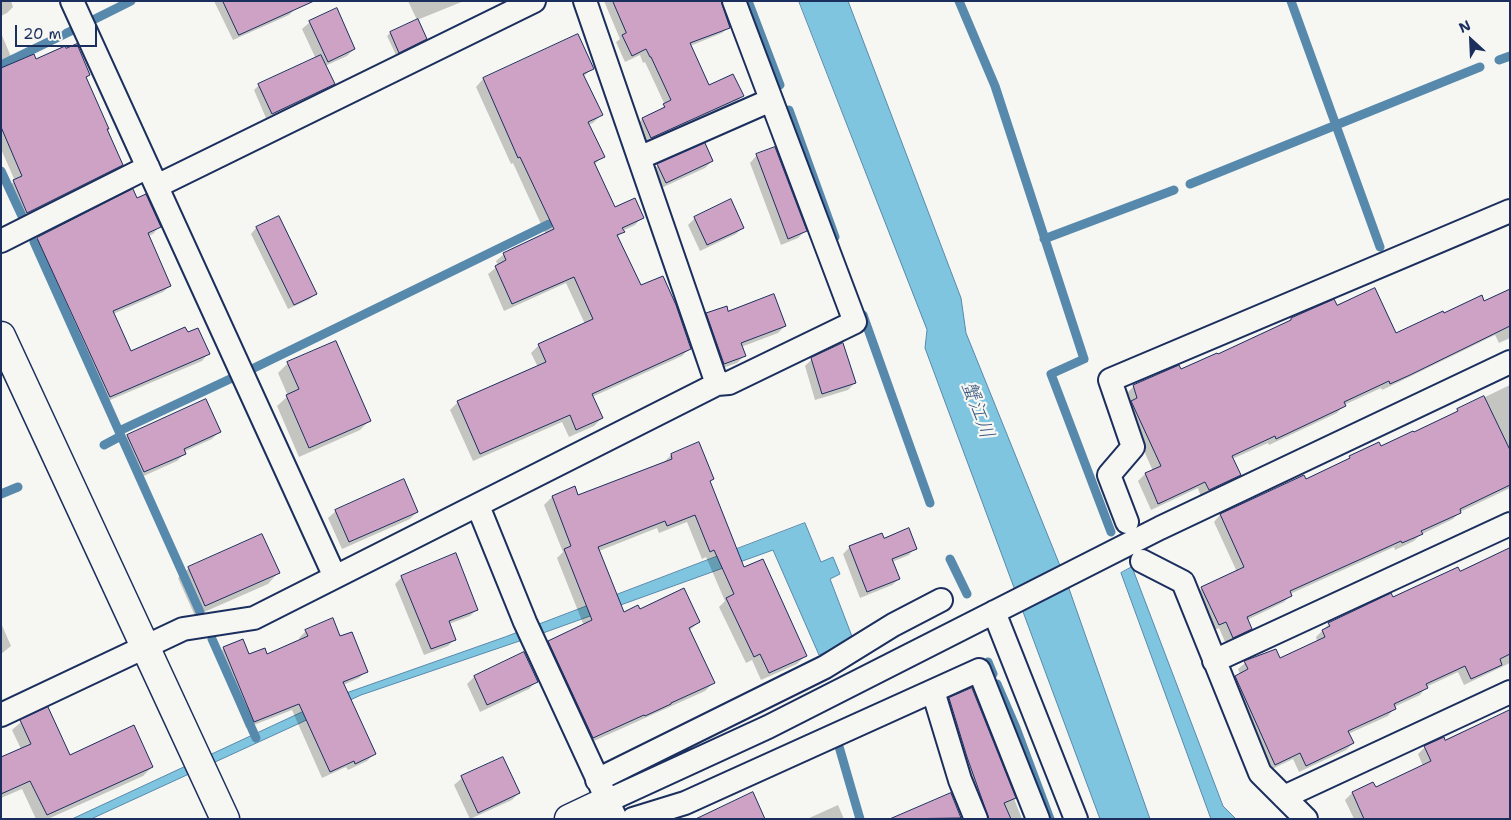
<!DOCTYPE html>
<html>
<head>
<meta charset="utf-8">
<style>
  body { margin:0 }
  #map { position:relative; width:1511px; height:820px; overflow:hidden; background:#f6f6f2; font-family:"Shantell Sans",sans-serif }
  canvas { display:block }
  .frame { position:absolute; inset:0; border:2px solid #1b2f5e; pointer-events:none }
  .north { position:absolute; left:1446px; top:15px; width:50px; height:50px; -webkit-text-stroke:4px #f6f6f2; paint-order:stroke; rotate:335deg; font-size:14px; font-weight:700; line-height:20px; text-align:center; color:#1b2f5e }
  .north::after { content:''; display:block; margin:auto; width:18px; height:22px; background:#1b2f5e; clip-path:polygon(50% 0,100% 100%,50% 72%,0 100%) }
  .scale { position:absolute; left:15px; top:25px; width:82px; height:22px; box-sizing:border-box; border:2px solid #1b2f5e; border-top:0; padding-left:6px; font-size:15px; line-height:18px; white-space:nowrap; color:#1b2f5e; -webkit-text-stroke:4px #f6f6f2; paint-order:stroke }
</style>
</head>
<body>
<div id="map">
<canvas width="1511" height="820"></canvas>
<div class="frame"></div>
<div class="north">N</div>
<div class="scale">20 m</div>
</div>
<script>
const c = document.querySelector('canvas').getContext('2d');
c.lineJoin = 'round';
function fillPath(path, color) { c.fillStyle = color; c.fill(path, 'evenodd'); }
function stroke(path, color, width, dash) { c.strokeStyle = color; c.lineWidth = width; c.lineCap = dash ? 'butt' : 'round'; c.setLineDash(dash || []); c.stroke(path); }
function label(font, color, halo, rows, align = 'center') {
  c.font = font + ' "Shantell Sans","Klee One",sans-serif'; c.lineWidth = 4.5; c.setLineDash([]); c.textBaseline = 'middle'; c.strokeStyle = halo; c.fillStyle = color; for (const [text, x, y, turn = 0] of rows) {
    c.save(); c.translate(x, y); c.rotate((+turn || 0) * Math.PI / 180); c.textAlign = isNaN(turn) ? turn : align; if (halo) c.strokeText(text, 0, 0); c.fillText(text, 0, 0); c.restore();
  }
}
const water = new Path2D(`
  M799,1H848L961,298L966,333L1067,583L1150,819H1100L925,348L927,330Z
  M805,523L821,562L833,557L840,574L830,579L853,639L819,655L773,550L543,633L361,695L91,819H72L332,698L505,637Z
  M1132,567L1223,806L1236,819H1211L1121,573Z`);
const shadow = new Path2D(`
  M1,1H11L13,7L7,13L1,16Z
  M214,1H292L295,9L289,15L233,40Z
  M408,1H464L417,20L426,39L422,42L396,55L387,36L390,33L417,20Z
  M604,1H721L729,27L722,33L690,46L709,86L742,96L736,102L644,144L636,126L642,119L658,112L665,105L645,62L643,63L640,55L625,62L616,42L620,39Z
  M310,22L354,49L347,56L325,66L333,84L328,89L266,118L254,90L259,85L316,59L302,29Z
  M1,33L14,64L35,60L89,75L86,78L121,165L114,172L20,219L6,188L15,181L1,149Z
  M577,35L593,68L583,77L601,115L593,123L588,125L603,156L594,165L615,209L642,217L635,225L622,231L617,238L640,287L690,348L682,356L592,397L602,418L594,426L569,437L562,422L473,461L450,410L458,402L538,367L531,353L539,345L585,324L566,283L504,311L488,274L498,266L496,261L504,254L546,235L513,163L511,164L476,87L483,79Z
  M757,155L805,231L798,238L781,245L750,163Z
  M712,161L705,168L659,189L651,173L658,165Z
  M136,199L159,227L153,234L148,236L170,286L163,292L113,314L130,353L208,354L202,361L103,403L31,245L38,239Z
  M278,218L316,293L310,299L288,309L251,234L256,228Z
  M695,218L743,227L736,234L700,251L688,225Z
  M1510,290V338L1499,343L1495,335L1401,381L1382,390L1381,388L1344,405L1337,413L1269,445L1268,443L1232,459L1240,475L1232,482L1201,497L1198,488L1151,510L1138,481L1145,474L1153,471L1125,409L1126,394L1134,386L1181,371L1217,356L1288,323L1291,319L1336,307L1395,335L1443,315L1484,302Z
  M728,313L785,326L778,333L741,347L744,356L737,363L717,370L700,321L707,314Z
  M812,359L855,383L848,390L815,400L805,366Z
  M288,363L370,420L360,430L299,457L277,406L288,396L278,373Z
  M1510,385V488L1460,512L1453,519L1420,535L1414,541L1395,550L1394,547L1290,594L1291,595L1284,602L1247,620L1251,629L1244,636L1226,644L1219,628L1212,631L1195,595L1202,588L1237,572L1214,522L1220,515L1303,477L1305,481L1378,444L1380,448L1413,434L1452,415L1458,410Z
  M219,432L212,439L183,452L184,454L177,461L137,479L121,443L128,436Z
  M671,455L712,479L709,482L743,569L805,656L797,664L761,680L752,660L746,663L719,607L725,601L706,557L702,559L687,522L659,533L657,528L599,551L623,613L640,610L699,622L689,631L713,683L705,691L585,745L541,650L549,642L584,626L557,558L563,552L544,505L552,497H578L663,463Z
  M336,511L417,512L410,519L342,549L328,518Z
  M883,539L915,548L909,555L892,562L899,579L892,585L860,598L843,554L850,547Z
  M1510,548V663L1464,685L1458,672L1426,687L1420,695L1394,707V709L1388,716L1348,734L1353,743L1346,750L1299,772L1293,759L1268,771L1229,684L1240,674L1238,669L1245,663L1279,659L1317,641L1316,637L1329,624L1459,573Z
  M189,568L278,573L268,584L195,616L178,578Z
  M402,577L477,609L470,616L449,624L455,639L448,646L424,655L395,584Z
  M1,623L11,646L1,654Z
  M306,631L340,638L366,671L359,678L343,685L374,754L367,761L348,770L346,767L322,778L292,710L246,728L217,656L224,648L248,656H266L300,641L299,638Z
  M524,654L537,681L529,689L480,712L467,684L474,677Z
  M971,689L1022,819H981L943,706L950,699Z
  M1510,710V819H1354L1345,800L1352,793L1375,789L1423,766L1418,754L1425,747L1444,742Z
  M21,722L70,756L152,767L143,776L48,819H36L22,789L1,798V759L21,749L12,730Z
  M503,758L519,793L512,800L470,819L454,785L462,778Z
  M838,805L844,819H807Z
  M960,817L958,819H892Z`);
const stream = new Path2D(`
  M748,1L780,85
  M959,1L995,86L1084,359L1051,374L1111,532
  M1291,1L1380,247
  M95,19L131,1
  M1499,60L1510,56
  M1,65L75,29
  M789,110L835,237
  M1,171L22,216
  M1190,184L1480,67
  M1044,239L1174,190
  M34,242L200,612
  M863,315L930,503
  M252,369L549,224
  M119,431L230,379
  M104,445L121,436
  M1,494L18,487
  M950,559L967,594
  M212,639L256,738
  M988,662L993,674
  M997,684L1016,728L1050,819
  M838,743L860,819`);
const building = new Path2D(`
  M223,1H314L239,35Z
  M613,1H721L730,28L690,43L709,85L733,74L744,96L651,138L642,118L665,107L663,104L671,100L651,57H650L646,49L632,56L622,35L626,33Z
  M337,8L355,49L328,62L309,21Z
  M418,19L427,39L399,53L390,32Z
  M578,34L594,69L583,74L603,115L588,122L605,157L594,162L615,207L635,198L644,218L622,228L625,232L617,235L641,285L663,276L676,305L691,349L592,394L603,418L576,430L570,415L480,454L457,401L546,362L538,344L593,319L574,277L512,304L495,266L506,260L503,253L554,229L520,157L518,158L483,78Z
  M77,44L90,75L86,77L109,129H107L123,165L27,213L13,180L22,176L1,127V68L34,54L36,59L65,46L66,48Z
  M321,55L335,84L272,114L258,84Z
  M705,143L713,161L666,183L657,164Z
  M775,147L807,231L788,239L756,154Z
  M133,189L137,198L146,194L161,227L148,233L171,286L113,311L131,351L185,327L188,332L198,328L210,354L110,397L37,238Z
  M731,199L744,228L707,245L694,217Z
  M279,216L317,294L294,305L256,227Z
  M1375,288L1396,333L1443,311L1444,313L1482,295L1484,301L1510,289V326L1410,375L1390,384L1389,381L1344,402L1346,406L1276,439L1275,436L1232,456L1241,475L1209,490L1205,482L1158,504L1145,473L1161,466L1131,401L1137,398L1133,385L1179,365L1181,369L1217,353L1218,354L1291,320V318L1334,299L1337,305Z
  M774,294L786,326L741,343L746,356L724,364L706,313L727,306L728,311Z
  M336,341L371,421L309,448L286,395L299,389L287,362Z
  M843,343L856,383L822,394L811,358Z
  M1484,396L1510,450V485L1460,509L1461,513L1421,531L1423,534L1402,543L1401,541L1290,591L1292,596L1247,617L1252,629L1233,638L1226,622L1219,625L1201,587L1244,567L1220,514L1304,475L1306,479L1350,458L1349,456L1379,442L1381,446L1413,431L1414,432L1458,411L1457,409Z
  M206,399L221,432L184,449L186,454L144,472L127,435Z
  M699,442L714,479L710,481L744,567L763,559L807,656L769,673L760,654L754,657L726,598L734,594L714,550L710,552L695,515L667,526L665,521L598,547L624,612L638,605L640,609L684,588L700,622L689,628L715,683L671,703V704L645,716L644,715L593,738L548,641L592,620L564,549L571,546L552,496L575,486L578,495L672,459L671,454Z
  M404,479L418,512L349,542L335,510Z
  M909,528L917,549L892,559L900,579L867,592L849,546L882,533L884,538Z
  M262,534L280,573L205,606L188,567Z
  M1510,548V654L1500,659L1502,665L1471,679L1465,666L1426,684L1428,688L1394,704L1396,709L1348,731L1354,743L1306,766L1300,753L1275,765L1235,676L1248,669L1244,661L1276,649L1280,658L1325,637L1322,630L1330,626L1328,623L1391,593L1393,597L1458,567L1460,571Z
  M456,553L478,610L449,621L456,640L431,649L401,576Z
  M333,618L340,636L352,632L368,672L343,682L376,754L355,764L354,761L330,772L299,704L254,722L223,647L243,639L249,654L265,648L267,654L308,636L305,630Z
  M524,652L538,682L487,705L474,676Z
  M972,688L1016,798L1004,803L1011,819H989L967,757L949,698Z
  M48,707L70,755L134,725L153,767L47,815L30,781L1,794V757L31,744L20,720Z
  M1510,710V819H1364L1352,792L1373,782L1376,787L1431,761L1424,746L1444,737L1445,740Z
  M503,757L520,793L478,813L461,776Z
  M753,792L765,819H696Z
  M951,793L961,818L890,819Z`);
const street = new Path2D(`
  M72,1L335,577
  M585,1L717,384
  M639,158L771,100
  M157,186L534,1
  M1,241L148,167
  M478,506L525,622L616,819
  M1127,522L1109,475L1133,447L1110,380L1510,211
  M1142,561L1183,582L1260,773L1306,819
  M994,612L1076,819
  M1214,661L1510,524
  M933,691L960,780L976,819
  M1,715L183,629L254,618L717,384L729,383L855,322L734,1
  M597,780L825,667L893,625L941,600
  M1284,797L1510,692
  M607,801L768,727L1160,528L1510,362
  M633,819L685,803L979,670L1038,819`);
const secondary = new Path2D(`
  M1,336L225,819
  M569,819L607,801`);
const waterNames = [
  ["蟹江川",977,410,70]
];
fillPath(water, '#7fc5e0');
stroke(water, '#5789ac', 1);
fillPath(shadow, '#0003');
stroke(stream, '#5789ac', 9);
fillPath(building, '#cea2c5');
stroke(building, '#1b2f5e', 1);
stroke(street, '#1b2f5e', 26);
stroke(secondary, '#1b2f5e', 31);
stroke(street, '#f6f6f2', 22);
stroke(secondary, '#f6f6f2', 28);
label('italic 20px', '#34547e', '#f6f6f2', waterNames);
</script>
</body>
</html>
